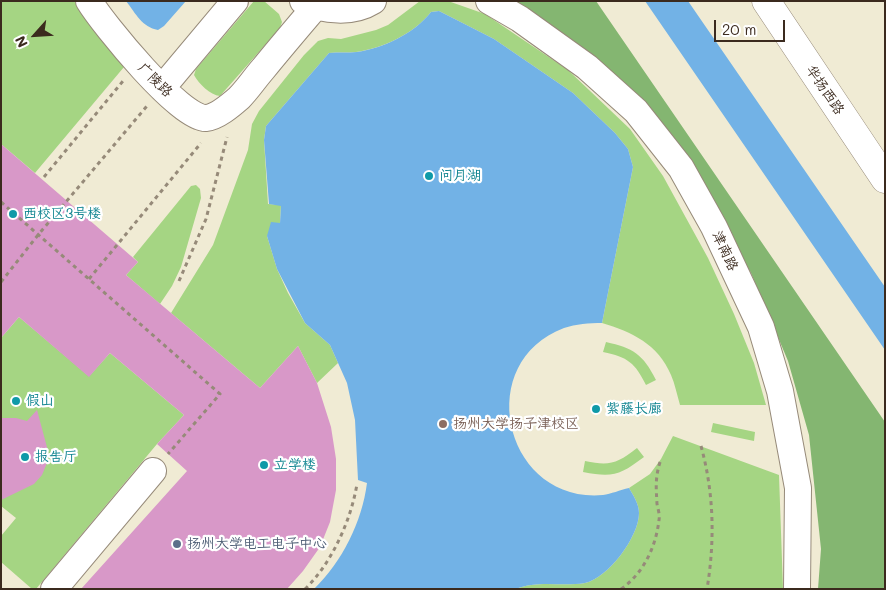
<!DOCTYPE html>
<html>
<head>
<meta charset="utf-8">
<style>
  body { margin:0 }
  #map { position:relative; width:886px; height:590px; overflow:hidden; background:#f0ebd4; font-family:Mali,sans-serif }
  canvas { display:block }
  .frame { position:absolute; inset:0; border:2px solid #3b2a1e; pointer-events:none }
  .north { position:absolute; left:10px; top:10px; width:50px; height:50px; -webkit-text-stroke:4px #fff; paint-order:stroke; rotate:244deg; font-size:14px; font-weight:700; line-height:20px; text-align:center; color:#3b2a1e }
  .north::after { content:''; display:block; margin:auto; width:18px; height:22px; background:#3b2a1e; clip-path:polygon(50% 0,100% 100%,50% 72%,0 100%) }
  .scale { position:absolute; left:714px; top:20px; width:71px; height:22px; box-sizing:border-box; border:2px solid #3b2a1e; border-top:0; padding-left:6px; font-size:15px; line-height:18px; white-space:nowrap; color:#3b2a1e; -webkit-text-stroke:4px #fff; paint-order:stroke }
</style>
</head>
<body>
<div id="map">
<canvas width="886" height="590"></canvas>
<div class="frame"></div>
<div class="north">N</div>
<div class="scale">20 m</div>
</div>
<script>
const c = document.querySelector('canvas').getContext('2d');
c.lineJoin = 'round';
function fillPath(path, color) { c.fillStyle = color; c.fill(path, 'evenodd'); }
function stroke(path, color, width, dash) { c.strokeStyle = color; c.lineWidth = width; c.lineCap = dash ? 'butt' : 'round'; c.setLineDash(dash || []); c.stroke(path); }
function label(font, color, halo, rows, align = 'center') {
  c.font = font + ' Mali,"LXGW WenKai TC",sans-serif'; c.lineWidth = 4.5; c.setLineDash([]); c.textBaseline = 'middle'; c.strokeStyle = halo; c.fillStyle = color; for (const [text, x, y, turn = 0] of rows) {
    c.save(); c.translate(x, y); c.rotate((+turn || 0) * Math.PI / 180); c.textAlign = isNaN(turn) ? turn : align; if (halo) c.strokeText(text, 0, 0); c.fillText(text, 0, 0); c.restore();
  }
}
const green = new Path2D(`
  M1,1H74L89,23L124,67L35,173L1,144Z
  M254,1H264L279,14L282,22L280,28L220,96C210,95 199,84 194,75L196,69Z
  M420,1H448L485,14L568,70L630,129L663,176L708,258L734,314L754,363L766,405H680C677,395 675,384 671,375C658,344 632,332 602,323L633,167L628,149L615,133L573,93L494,39L439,11L431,12C414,34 383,48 356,52C348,53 338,52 329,53L266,126L264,140L268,204L281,205L280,223L267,236L277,269L288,293L305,323L330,345L338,363L317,383L298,346L260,388L171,313L213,245L248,150L252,124L259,111L304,55L318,41L328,38L341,39L376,30L388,25Z
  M196,185L200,189L201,198L181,267L172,286L160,304L126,275L138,262L133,257L191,186Z
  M19,317L89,376L110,353L184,415L157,444L36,589H32L1,562V536L16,518L1,506V338Z
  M606,342C633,348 643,354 656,380L646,385C635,363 628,357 603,352Z
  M713,423L755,432L754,441L711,432Z
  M673,436L779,475L783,589H516C538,580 562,587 585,583C608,578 639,537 639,513C639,504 633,495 629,488L650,474L661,459Z
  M637,448L644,457C620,475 613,478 583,472L585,461C609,466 617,464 637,448Z`);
const forest = new Path2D(`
  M515,1H596L885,422V589H818L821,549L809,435L788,361L751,273L698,179Z`);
const water = new Path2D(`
  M126,1H186L164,26L158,30C142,27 136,14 126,1Z
  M645,1H688L885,287V350Z
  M439,11L494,39L573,93L615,133L628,149L633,167L602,323C589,323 576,324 564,328C471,363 505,504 603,495C611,494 620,490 629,488C633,495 639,504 639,513C639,537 608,578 585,583C562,587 538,580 516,589H314C342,562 362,522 367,483L358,480L355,420L347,383L330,345L305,323L277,269L267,236L271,222L280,223L281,206L269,204L264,140L266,126L329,53C338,52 348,53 357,52C383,48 414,34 431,12Z`);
const building = new Path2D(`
  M1,144L138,262L126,275L260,388L298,346L317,383L331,427L336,459V490L330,522L320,547L303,571L287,589H81L187,471L157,444L184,415L110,353L89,377L19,317L1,338Z
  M37,410L48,451L47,463L42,475L34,484L1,500V418H16L27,421Z`);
const path = new Path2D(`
  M44,177L123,81
  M1,202L220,394L168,454
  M89,279L201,143
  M179,281L206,219L227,137
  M1,282L38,235L147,106
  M701,446C714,493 715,541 707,589
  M305,589C332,563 351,520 357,484
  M621,589C644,573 656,546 659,520C660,515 658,509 657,504C656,486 655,477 661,459`);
const minor = new Path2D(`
  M89,1C103,24 181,120 206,118C217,117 231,105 239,98C248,89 255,78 263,69C280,48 298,27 315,7
  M303,1C324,11 352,14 373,1
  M489,1L520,19L587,67L636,111L681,168L714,227L761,327L780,391L798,488L797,589
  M162,88L235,1
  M54,589L153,471`);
const major = new Path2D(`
  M766,1L885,179`);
const markers = [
  [429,176,5,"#0f9aa8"],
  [13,214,5,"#0f9aa8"],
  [16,401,5,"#0f9aa8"],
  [596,409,5,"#0f9aa8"],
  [443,424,5,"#8d6e63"],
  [25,457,5,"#0f9aa8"],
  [264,465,5,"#0f9aa8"],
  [177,544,5,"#5c6f8a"]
];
const streetNames = [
  ["广陵路",155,80,44],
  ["华扬西路",825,90,56],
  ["津南路",725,251,65]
];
const cultureNames = [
  ["问月湖",439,176],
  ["西校区3号楼",23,214],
  ["假山",26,401],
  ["紫藤长廊",606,409],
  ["报告厅",35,457],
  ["立学楼",274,465]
];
const educationNames = [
  ["扬州大学扬子津校区",453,424]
];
const serviceNames = [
  ["扬州大学电工电子中心",187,544]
];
fillPath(green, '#a5d583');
fillPath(forest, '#84b671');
fillPath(water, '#72b2e6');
fillPath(building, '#d898c8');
stroke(minor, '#968a79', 28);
stroke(major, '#968a79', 29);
stroke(path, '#968a79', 3, [4, 4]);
stroke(minor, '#fff', 26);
stroke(major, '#fff', 28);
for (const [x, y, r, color] of markers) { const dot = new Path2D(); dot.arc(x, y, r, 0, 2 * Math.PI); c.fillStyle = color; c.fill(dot); stroke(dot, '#fff', 2); }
label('14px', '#3b2a1e', '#fff', streetNames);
label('14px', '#0d838f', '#fff', cultureNames, 'left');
label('14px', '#785e54', '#fff', educationNames, 'left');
label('14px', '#4e5e75', '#fff', serviceNames, 'left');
</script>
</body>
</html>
